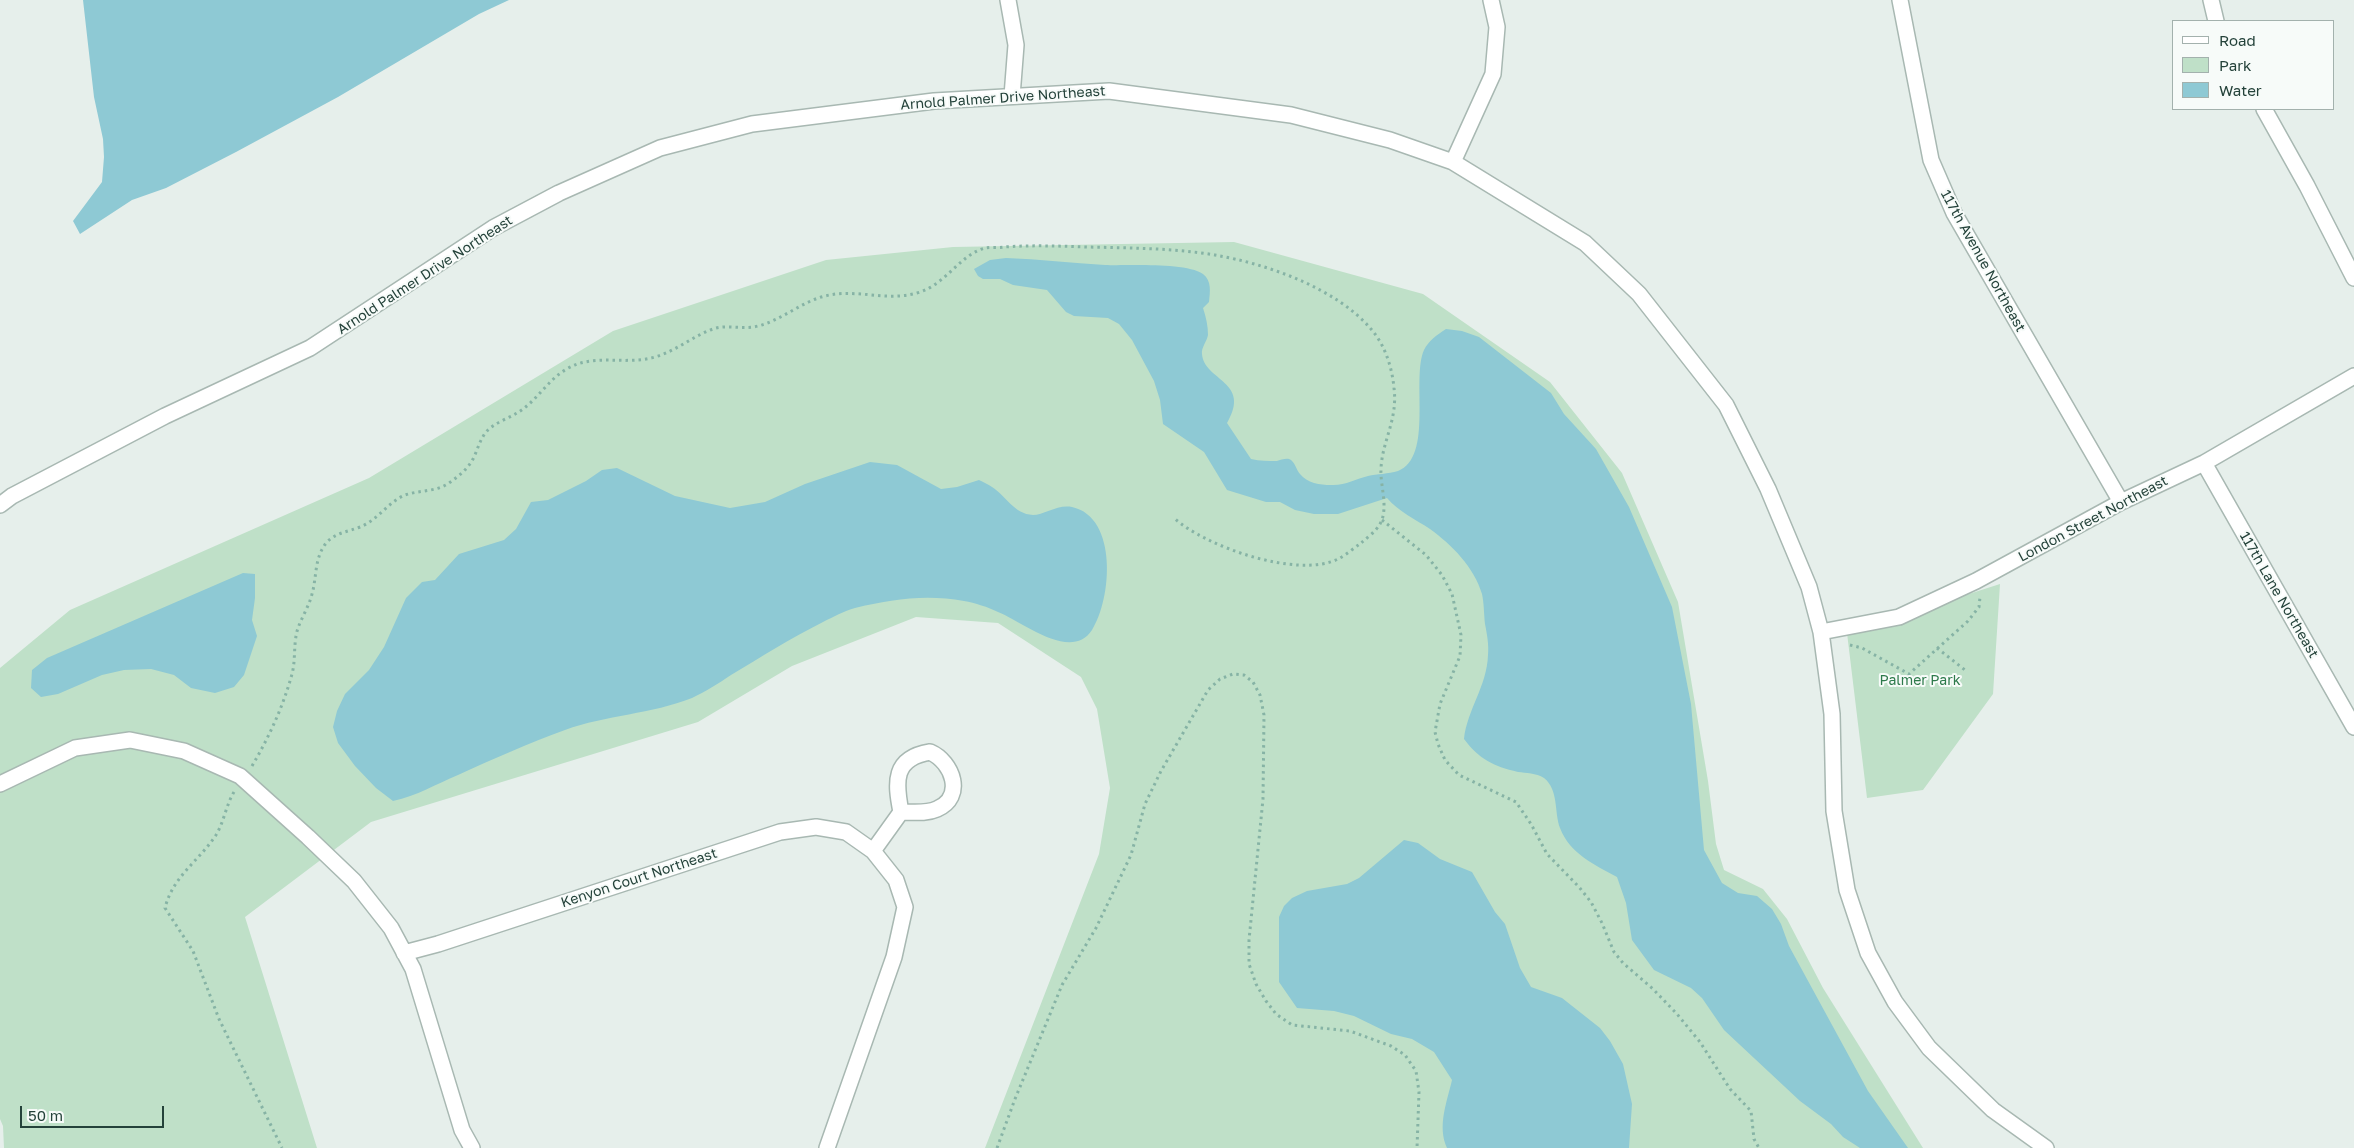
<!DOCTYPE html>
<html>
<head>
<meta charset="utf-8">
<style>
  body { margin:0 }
  #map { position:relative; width:2354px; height:1148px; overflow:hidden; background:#e6efeb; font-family:"Golos Text",sans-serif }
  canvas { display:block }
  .legend { position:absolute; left:2172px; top:20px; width:162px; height:90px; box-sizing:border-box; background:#f7fbf9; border:1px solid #a3b1ad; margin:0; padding:6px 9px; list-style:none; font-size:15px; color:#24423a }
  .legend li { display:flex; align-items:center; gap:10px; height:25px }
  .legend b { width:25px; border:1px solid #a3b1ad }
  .scale { position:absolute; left:20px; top:1106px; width:144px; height:22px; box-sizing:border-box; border:2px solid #24423a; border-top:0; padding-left:6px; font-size:15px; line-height:18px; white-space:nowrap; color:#24423a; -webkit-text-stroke:4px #f7fbf9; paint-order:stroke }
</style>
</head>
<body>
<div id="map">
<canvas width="2354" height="1148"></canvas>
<ul class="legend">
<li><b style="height:6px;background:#fff"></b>Road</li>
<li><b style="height:14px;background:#bfe0c8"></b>Park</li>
<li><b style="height:14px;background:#8ec9d4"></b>Water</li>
</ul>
<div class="scale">50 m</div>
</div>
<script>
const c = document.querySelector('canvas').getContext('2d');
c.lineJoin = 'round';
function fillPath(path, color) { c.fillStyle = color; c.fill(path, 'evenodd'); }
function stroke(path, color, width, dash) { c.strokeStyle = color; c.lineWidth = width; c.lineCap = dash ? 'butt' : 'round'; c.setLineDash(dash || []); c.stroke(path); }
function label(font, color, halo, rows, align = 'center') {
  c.font = font + ' "Golos Text",sans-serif'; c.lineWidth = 4; c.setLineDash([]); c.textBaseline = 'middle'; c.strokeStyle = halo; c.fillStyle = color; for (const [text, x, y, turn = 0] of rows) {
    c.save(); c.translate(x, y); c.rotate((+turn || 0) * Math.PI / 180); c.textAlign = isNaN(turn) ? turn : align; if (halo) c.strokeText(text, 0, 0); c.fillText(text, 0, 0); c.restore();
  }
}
const green = new Path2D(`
  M1234,242L1423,294L1550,382L1622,473L1678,602L1708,781L1716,844L1724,870L1763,889L1787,919L1823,988L1923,1148H985L1099,854L1110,788L1097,709L1081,677L998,623L916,617L792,666L698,722L371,822L245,917L317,1148H4L3,1126L0,1119V668L70,610L369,478L613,331L826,260L953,247Z
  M2000,584L1993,694L1923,790L1867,798L1847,633Z`);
const water = new Path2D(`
  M83,0H509L479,14L338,97L236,152L166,188L132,200L80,234L73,221L102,182L104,157L103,139L94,97Z
  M1006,258C1039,259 1072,263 1105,265C1127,266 1185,262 1203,274C1212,281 1210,292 1209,302L1203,308C1206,317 1208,326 1208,335C1207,341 1201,348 1202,354C1204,381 1252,381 1227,423L1251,459C1260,461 1268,461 1277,461C1280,460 1286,458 1289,459C1295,461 1296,470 1300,474C1307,483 1320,485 1331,485C1344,486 1356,479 1368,476C1377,474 1388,474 1398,471C1434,457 1411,379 1424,350C1428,341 1438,334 1446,329L1462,331L1479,337L1551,393L1564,414L1596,449L1629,507L1672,607L1691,704L1704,850L1722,883L1738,893L1757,896L1772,909L1781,924L1789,946L1868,1091L1908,1148H1860L1843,1137L1831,1124L1800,1101L1724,1030L1702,998L1691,988L1654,970L1632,940L1626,903L1617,877C1595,865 1570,854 1560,828C1554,812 1559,790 1544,778C1536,773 1526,773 1518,772C1493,766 1479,759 1464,739C1467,710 1487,686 1488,655C1489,645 1487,634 1485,624C1484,615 1484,603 1482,594C1474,567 1452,545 1430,529C1415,519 1399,512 1387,498L1338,514H1314L1295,510L1280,502H1266L1227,490L1204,452L1163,424L1160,400L1154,381L1132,340L1119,324L1108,318L1074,316L1066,312L1047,290L1013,285L1000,279H983L978,276L974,269L990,260Z
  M870,462L897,465L941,489L957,487L979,480C983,482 988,484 992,487C1006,496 1014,514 1033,515C1044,515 1058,504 1072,507C1118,517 1112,599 1092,630C1071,662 1023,622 998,612C988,607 975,603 964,601C927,594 891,599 855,608C844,611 833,617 823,622C791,638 761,657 731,675C719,683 705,692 692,698C652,714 606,715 565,730C529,743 493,759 458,775C436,784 417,796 393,801L376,788L355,766L338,743L333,727L337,711L345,694L369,670L384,647L406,598L422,582L435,580L459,554L504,540L516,529L531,502L548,500L586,481L602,470L617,468L675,496L730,508L765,502L805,484Z
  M243,573L255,574V598L252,620L257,636L244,675L234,687L215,693L191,688L174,675L151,669L124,670L102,675L58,694L41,697L31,688L32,670L47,658Z
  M1404,840L1418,843L1440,859L1472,872L1495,912L1505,924L1520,968L1531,987L1562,998L1600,1028L1610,1041L1623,1064L1632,1104L1629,1148H1447C1437,1126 1447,1102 1452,1080L1434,1052L1412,1039L1391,1034L1354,1016L1334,1011L1297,1008L1279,982V917L1284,906L1292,898L1307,891L1347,884L1359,878Z`);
const path = new Path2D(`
  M1382,520L1426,555L1442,575L1452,594L1461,635L1460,656L1440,704L1435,732L1438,744L1445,760L1459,775L1516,802L1531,824L1547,854L1579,887L1591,902L1602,923L1614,952L1623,963L1653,989L1677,1014L1700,1042L1730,1089L1751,1111L1754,1139L1759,1148
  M1850,645L1862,648L1909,674L1968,621L1979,607L1980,597
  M1937,648L1965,670
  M252,766C269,737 283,707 292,674C296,659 293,643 298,628C302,617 309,606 312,594C317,577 314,557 327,542C337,532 348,532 360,527C378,520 388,502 405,495C420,490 436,492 449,483C459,476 469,468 474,457C478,448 480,440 486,432C494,423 507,419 517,413C536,402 547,381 565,370C593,352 625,366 655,357C676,351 693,336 713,329C727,324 743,330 758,326C782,320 801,302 825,296C855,288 886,302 917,293C946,285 959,255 985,248C991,247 998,248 1004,247C1031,245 1059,246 1087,247C1130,248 1173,248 1215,255C1267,264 1336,288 1371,329C1385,345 1392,367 1394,388C1398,420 1382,441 1381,469C1380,486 1389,508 1380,524C1376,531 1367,538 1361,543C1354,548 1346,555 1338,559C1298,579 1206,547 1174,518
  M234,792C226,805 224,822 216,835C199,861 173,876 165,908L193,951L219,1019L282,1148
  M997,1148L1015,1099L1062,985L1096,928L1131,855L1145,804L1161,771L1208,690L1220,679L1233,674L1244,675L1253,682L1260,695L1264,715L1263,799L1249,940V964L1256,984L1266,1001L1276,1014L1292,1025L1350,1031L1391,1046L1405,1055L1416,1071L1419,1092L1417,1148`);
const minor = new Path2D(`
  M1008,0L1016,45L1012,96
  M1900,0L1931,160L1954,213L2121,502
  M2211,0L2216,21
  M2264,109L2307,186L2354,278
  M1453,162L1493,74L1497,27L1491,0
  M2204,463L2354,727
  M0,505L12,496L165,416L310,348L493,228L559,193L660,148L752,124L934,101L1109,91L1291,115L1390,140L1453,162L1585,243L1639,294L1726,405L1768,489L1809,587L1821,632L1832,714L1834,811L1847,890L1868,953L1895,1002L1929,1048L1993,1110L2046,1148
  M1821,632L1899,617L1976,581L2121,502L2204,463L2354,376
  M930,752C953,762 965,797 937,809C926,814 913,812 901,812C895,782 893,758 930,752Z
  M0,784L75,748L130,740L184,751L240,776L308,837L354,881L391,928L413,969L462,1130L472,1148
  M873,851L901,812
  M404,953L438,944L780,832L816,827L846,832L873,851L896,880L905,907L894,957L827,1148`);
const streetNames = [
  ["Arnold Palmer Drive Northeast",1003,98,-4],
  ["117th Avenue Northeast",1983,261,61],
  ["Arnold Palmer Drive Northeast",425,275,-33],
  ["London Street Northeast",2093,519,-28],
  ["117th Lane Northeast",2279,595,60],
  ["Kenyon Court Northeast",639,878,-18]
];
const parkNames = [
  ["Palmer Park",1920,681]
];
fillPath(green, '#bfe0c8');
fillPath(water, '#8ec9d4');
stroke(minor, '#a8b8b2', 18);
stroke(path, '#86b3a5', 3, [2.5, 4]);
stroke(minor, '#fff', 15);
label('14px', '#24423a', '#f7fbf9', streetNames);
label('14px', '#2d7a4b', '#f7fbf9', parkNames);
</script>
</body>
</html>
